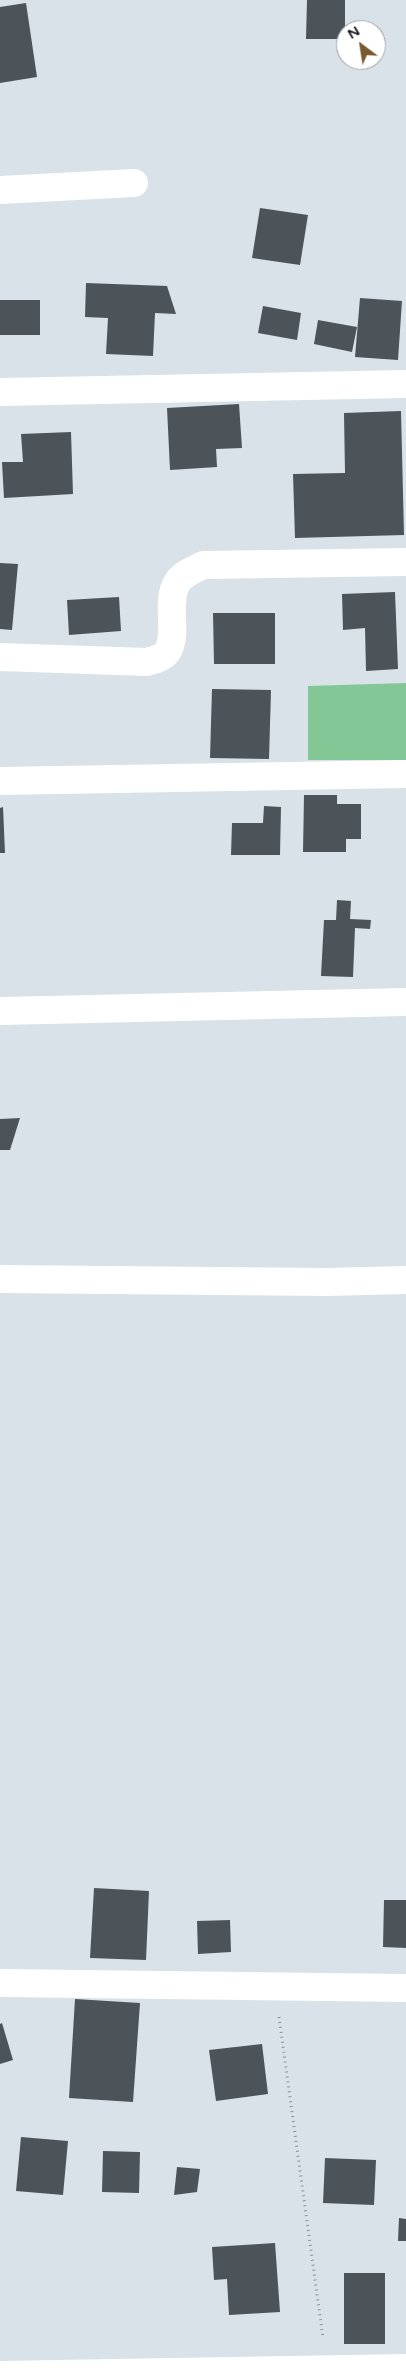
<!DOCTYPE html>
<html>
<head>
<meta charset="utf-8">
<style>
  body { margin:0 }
  #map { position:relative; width:406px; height:2376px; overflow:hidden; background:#d9e2e9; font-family:"Varela Round",sans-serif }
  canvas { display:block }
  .north { position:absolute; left:336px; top:20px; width:50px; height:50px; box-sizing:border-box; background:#fff; border:1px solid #a0a1a3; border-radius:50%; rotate:329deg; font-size:14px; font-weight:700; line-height:20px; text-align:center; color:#121518 }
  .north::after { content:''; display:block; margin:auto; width:18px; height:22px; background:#79592f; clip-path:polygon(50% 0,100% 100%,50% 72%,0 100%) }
</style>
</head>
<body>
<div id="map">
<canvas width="406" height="2376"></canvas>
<div class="north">N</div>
</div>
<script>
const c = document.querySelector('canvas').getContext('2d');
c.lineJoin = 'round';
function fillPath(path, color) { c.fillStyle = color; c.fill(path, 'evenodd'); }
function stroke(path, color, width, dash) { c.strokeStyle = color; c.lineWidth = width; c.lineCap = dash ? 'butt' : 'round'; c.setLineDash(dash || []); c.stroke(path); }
const green = new Path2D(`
  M406,683V760H308V686Z`);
const building = new Path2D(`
  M307,0H345V39H306Z
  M26,3L37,77L0,83V7Z
  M260,208L308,215L300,265L252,258Z
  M86,283L167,286L176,314L155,313L153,356L106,354L108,318L85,317Z
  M360,298L402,301L398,360L355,357Z
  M0,300H40V335H0Z
  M263,306L301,313L297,340L258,333Z
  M318,320L357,327L352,352L314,344Z
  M239,404L242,448L216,449L217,467L170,470L167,408Z
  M401,411L404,535L295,538L293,474L345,473L344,413Z
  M71,432L73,494L4,498L2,462H23L21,434Z
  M0,563L18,564L12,630L0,629Z
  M395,592L398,669L366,671L365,628L343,630L342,594Z
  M119,597L121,631L69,635L67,600Z
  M213,613H275V664H214Z
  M212,689L271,690L269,759L210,758Z
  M304,795H337V804H361V839H346V852H303Z
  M264,806L281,807L280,855H231L232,823H263Z
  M3,807L5,853H0V808Z
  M337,900L351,901L350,919L371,920L370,929L355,928L353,977L321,976L324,920H336Z
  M20,1118L10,1150H0V1119Z
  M94,1888L149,1891L146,1960L90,1958Z
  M384,1900H406V1948L383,1947Z
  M230,1920L231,1952L198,1954L197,1921Z
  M75,1999L140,2003L133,2102L69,2098Z
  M2,2023L13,2060L0,2064V2024Z
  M262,2044L268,2094L216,2101L209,2050Z
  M21,2137L68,2141L63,2195L16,2191Z
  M103,2151L140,2152L139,2193L102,2192Z
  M325,2158L376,2160L374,2205L323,2203Z
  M177,2167L200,2169L197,2192L174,2195Z
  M399,2218L406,2219V2241H398Z
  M275,2243L280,2312L229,2315L227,2279L214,2280L212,2247Z
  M344,2273H385V2344H344Z`);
const path = new Path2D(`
  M279,2017L323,2338`);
const minor = new Path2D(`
  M0,190L134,183
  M0,392L406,384
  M0,657L147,662C153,660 163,658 167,652C179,635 165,602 177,583C182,574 194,570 203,565L406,562
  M0,781L406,774
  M0,1011L406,1002
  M0,1279L326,1282L406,1280
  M0,1983L406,1988
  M0,2375L406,2368`);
fillPath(green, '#84c796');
fillPath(building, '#4c5359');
stroke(path, '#8b9297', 3, [1, 4]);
stroke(minor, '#fff', 28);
</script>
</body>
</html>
